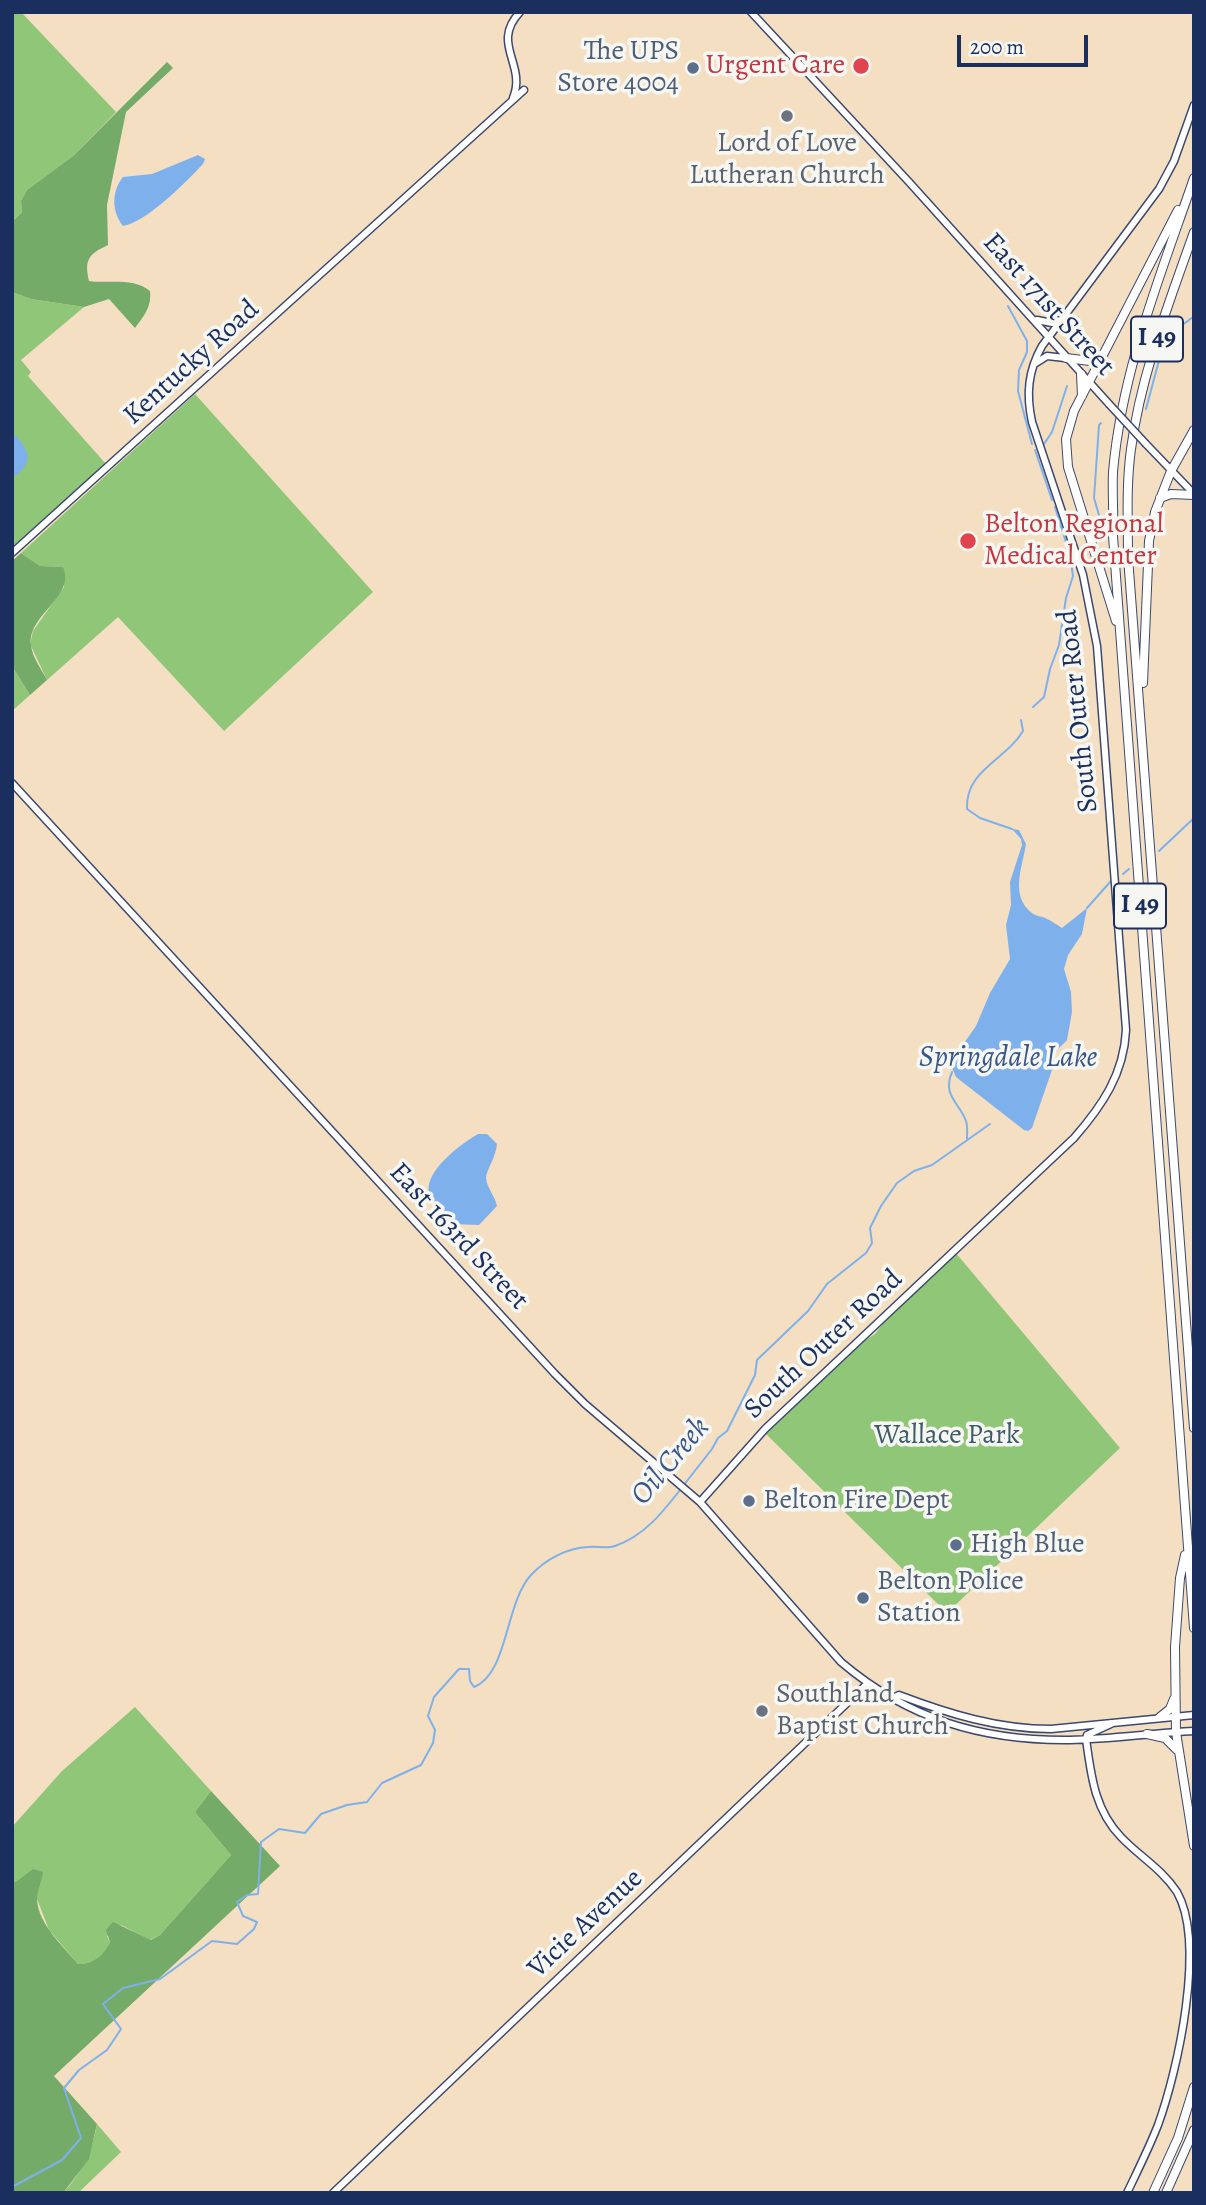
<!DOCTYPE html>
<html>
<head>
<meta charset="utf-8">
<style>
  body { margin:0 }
  #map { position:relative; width:1206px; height:2205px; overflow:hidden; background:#f4dfc3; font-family:Alegreya,serif }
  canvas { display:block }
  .frame { position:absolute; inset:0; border:14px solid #1b2f5e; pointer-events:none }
  .scale { position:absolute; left:957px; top:35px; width:131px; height:32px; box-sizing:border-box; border:4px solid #1b2f5e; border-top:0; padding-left:9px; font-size:21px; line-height:24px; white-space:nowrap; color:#1b2f5e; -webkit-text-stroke:5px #f6f6f2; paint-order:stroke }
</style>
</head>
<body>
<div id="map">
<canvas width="1206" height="2205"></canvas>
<div class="frame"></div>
<div class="scale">200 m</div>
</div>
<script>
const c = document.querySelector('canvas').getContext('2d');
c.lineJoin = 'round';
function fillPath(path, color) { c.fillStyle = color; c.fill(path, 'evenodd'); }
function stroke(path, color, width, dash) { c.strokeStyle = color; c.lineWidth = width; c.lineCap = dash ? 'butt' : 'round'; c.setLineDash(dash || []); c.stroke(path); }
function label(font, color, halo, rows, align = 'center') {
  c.font = font + ' Alegreya,serif'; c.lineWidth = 7; c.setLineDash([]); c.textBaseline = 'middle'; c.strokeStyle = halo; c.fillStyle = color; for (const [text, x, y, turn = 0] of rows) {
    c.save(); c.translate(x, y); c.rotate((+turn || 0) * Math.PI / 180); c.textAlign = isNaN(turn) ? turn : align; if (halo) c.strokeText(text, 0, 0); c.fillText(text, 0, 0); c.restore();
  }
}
const green = new Path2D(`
  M12,12H21L116,112L73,156L27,190L21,201L22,212L12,222Z
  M12,292L31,299L84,307L21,360L31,372L28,376L106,464L12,548Z
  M195,394L373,592L224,731L118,617L47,680L30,644L33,631L64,587L63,567L40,566L21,553Z
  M12,666L30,695L12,711Z
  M955,1252L1120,1448L947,1613L766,1434L862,1342L875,1334L887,1318Z
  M135,1707L211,1791L195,1812L231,1855L160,1935L150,1940L121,1925L107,1936L110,1942C104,1955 92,1965 78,1964L49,1930L37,1899L16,1883L12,1882V1827L62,1771Z
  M97,2124L121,2152L78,2193H63C82,2172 92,2152 97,2124Z`);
const forest = new Path2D(`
  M167,62L173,68L126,112L107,205L108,245C89,254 84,259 89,281C109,284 133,277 150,291C152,306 144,316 135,328L109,299L84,307L31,299L12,292V222L22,212L21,201L27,190L73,156Z
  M21,553L40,566L63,567C76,597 27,615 31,645C32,657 42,670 47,680L30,695L12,666V561Z
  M211,1791L280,1866L54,2076L97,2124L89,2159L63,2193H12V1882H16L33,1869L43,1872C42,1880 37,1891 37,1899C38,1924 63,1946 78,1964C92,1965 104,1955 110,1942L106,1930L113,1922L151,1940L160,1935L231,1855L195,1812Z`);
const water = new Path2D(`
  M198,155L205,159L203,164C186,182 147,222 123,226C112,212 111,192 123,177L152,174Z
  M12,432C29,449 36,463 12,478Z
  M1012,829L1019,830L1026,844C1023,865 1009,896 1032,913C1037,917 1042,916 1047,919C1052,921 1057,925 1062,928L1087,908L1082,934L1068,955L1064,969L1071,992L1072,1012L1067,1040L1055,1052L1054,1064L1032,1128L1028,1131L1024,1130L956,1077L950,1063L976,1026L990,993L1010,959L1006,925L1011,905L1010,882L1022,845L1021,839Z
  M478,1134H487L497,1144C496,1157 486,1171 486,1178C487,1188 495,1196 497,1206L479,1225L452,1224C445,1220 442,1214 438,1207C435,1203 430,1197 429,1193C424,1171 462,1143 478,1134Z`);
const stream = new Path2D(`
  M1008,306L1027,341V352L1019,370L1018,391L1032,444
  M1078,317L1085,346
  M1146,409L1165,338L1193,317
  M1044,444L1052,432L1067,386
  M1035,450L1052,500
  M1101,522L1094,498L1099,425L1101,423
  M1033,707L1044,697L1050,669L1059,645L1066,598L1073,576L1070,555L1055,507
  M1012,829L980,818L967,809C965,770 1006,760 1023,731L1021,720
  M1159,851L1194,818
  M1123,874L1129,869
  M1087,908L1111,881
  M952,1072C942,1096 959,1102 966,1121C968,1127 967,1133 967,1139
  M683,1486L712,1449L718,1438L727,1431L755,1375L757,1360L808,1311L827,1284L866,1253L872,1243L870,1228L881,1206L897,1183L914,1171L932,1165L990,1124
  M12,2187L62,2160L81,2138L64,2088L79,2070L107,2050L121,2029L103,2004L123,1988L160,1979L212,1941L237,1944L254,1929L257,1922L243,1916L237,1902L247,1895L258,1894L261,1842L279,1829L305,1833L321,1814L347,1805L367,1802L382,1783L421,1765L433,1743L435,1730L428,1716L434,1697L459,1669H469L470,1681L474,1687C508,1674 505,1603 531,1575C546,1559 567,1548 588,1547C597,1546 607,1549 615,1546C644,1536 662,1513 680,1490`);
const secondary = new Path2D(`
  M751,12L909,182L1109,404
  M513,98C527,64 490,44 520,12
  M1037,320L1052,323L1060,320
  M1036,363L1047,356L1065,358
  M1146,444L1194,494
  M12,553L524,90
  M12,783L555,1374L585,1404L700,1502L841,1662C908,1719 982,1741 1070,1740C1111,1739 1153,1733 1194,1731
  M700,1502L765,1429L1074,1138C1102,1106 1124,1074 1126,1030L1097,646L1083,575L1032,422C1026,394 1028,371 1042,346L1159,189L1174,161L1194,105
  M893,1698L899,1695C949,1714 998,1729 1051,1729L1194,1715
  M1113,1723L1087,1735L1086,1739C1091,1774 1094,1809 1121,1837C1139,1856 1162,1869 1177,1892C1206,1943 1178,2070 1158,2125C1149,2148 1138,2170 1127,2193
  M333,2193L867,1684`);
const highway = new Path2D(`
  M1194,178C1161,274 1122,369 1113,472C1112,493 1114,515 1113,536L1194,1628
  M1194,232C1169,303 1141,374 1131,449C1126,485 1128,521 1128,557L1194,1428
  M1066,358L1090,361L1103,354
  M1081,374L1082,396
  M1160,498L1171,494L1194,495
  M1116,621L1068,467L1066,439L1074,411L1178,210
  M1143,683L1149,541L1155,512L1171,471L1194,430
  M1185,1555L1180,1578L1175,1647L1176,1732L1194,1846
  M1160,1717L1170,1709L1174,1699
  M1147,1734L1165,1738L1177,1750
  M1153,2193L1178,2138L1194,2087
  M1166,2193L1194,2130`);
const secondaryBridge = new Path2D(`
  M1109,404L1146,444`);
const markers = [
  [861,66,9,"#e0444e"],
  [693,68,7,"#5c6f8a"],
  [787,116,7,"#6b7280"],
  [968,541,9,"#e0444e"],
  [749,1501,7,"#5c6f8a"],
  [956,1545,7,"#5c6f8a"],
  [863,1598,7,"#5c6f8a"],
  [762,1711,7,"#6b7280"]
];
const shields = [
  [1157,339,52],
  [1140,906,52]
];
const shieldNames = [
  ["I 49",1157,339],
  ["I 49",1140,906]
];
const serviceNames = [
  ["The UPS",679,52,"right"],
  ["Store 4004",679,84,"right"],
  ["Belton Fire Dept",763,1501],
  ["High Blue",970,1545],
  ["Belton Police",877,1582],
  ["Station",877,1614]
];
const healthNames = [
  ["Urgent Care",845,66],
  ["Belton Regional",984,525,"left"],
  ["Medical Center",984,557,"left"]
];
const worshipNames = [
  ["Lord of Love",787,144],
  ["Lutheran Church",787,176],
  ["Southland",776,1695,"left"],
  ["Baptist Church",776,1727,"left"]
];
const streetNames = [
  ["East 171st Street",1048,305,48],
  ["Kentucky Road",192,363,-42],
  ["South Outer Road",1079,711,-96],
  ["East 163rd Street",458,1237,47],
  ["South Outer Road",824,1345,-43],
  ["Vicie Avenue",586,1924,-43]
];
const parkNames = [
  ["Wallace Park",947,1436]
];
const waterNames = [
  ["Springdale Lake",1008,1059],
  ["Oil Creek",671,1462,-50]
];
fillPath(green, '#90c678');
fillPath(forest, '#74ab68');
fillPath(water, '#7eb1eb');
stroke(stream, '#7eb1eb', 2);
stroke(secondary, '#3c496d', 9);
stroke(highway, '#3c496d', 10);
stroke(secondary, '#fff', 6);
stroke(highway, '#fff', 8);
stroke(secondaryBridge, '#3c496d', 9, []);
stroke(secondaryBridge, '#fff', 6);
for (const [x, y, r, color] of markers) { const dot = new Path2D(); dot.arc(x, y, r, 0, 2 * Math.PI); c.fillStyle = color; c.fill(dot); stroke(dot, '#f6f6f2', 2.5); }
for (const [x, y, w] of shields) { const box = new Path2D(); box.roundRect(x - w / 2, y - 22.5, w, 45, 5); c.fillStyle = '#f6f6f2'; c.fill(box); stroke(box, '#1b2f5e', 2); }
label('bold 26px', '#1b2f5e', null, shieldNames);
label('28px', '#4e5e75', '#f6f6f2', serviceNames, 'left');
label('28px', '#be3a42', '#f6f6f2', healthNames, 'right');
label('28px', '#5b616d', '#f6f6f2', worshipNames);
label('28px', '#1b2f5e', '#f6f6f2', streetNames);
label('28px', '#3e5c66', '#f6f6f2', parkNames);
label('italic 30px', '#395688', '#f6f6f2', waterNames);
</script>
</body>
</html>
